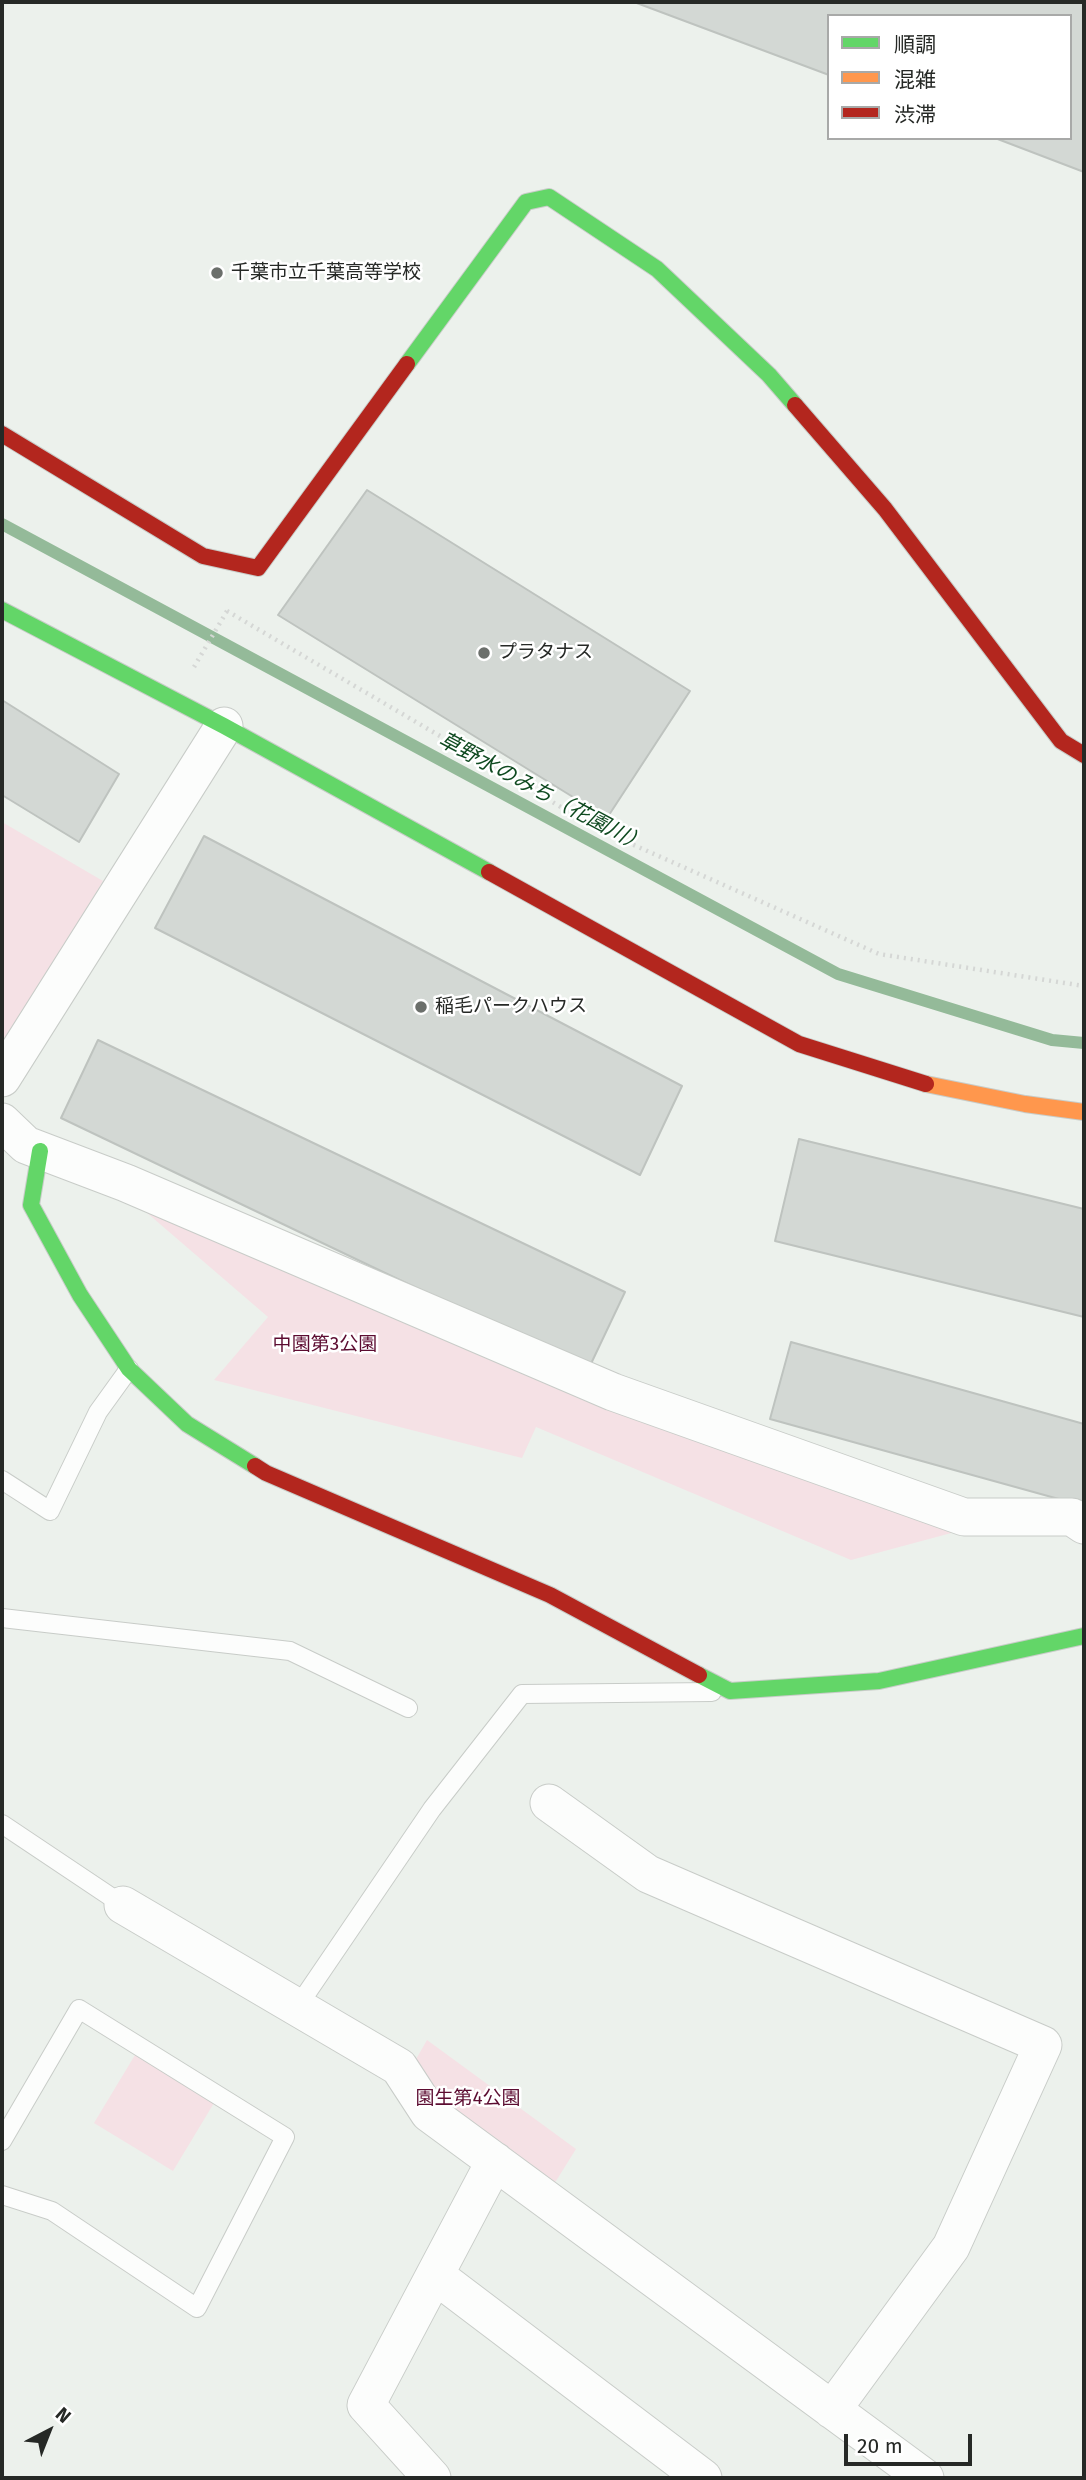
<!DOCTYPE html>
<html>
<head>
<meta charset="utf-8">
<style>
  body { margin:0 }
  #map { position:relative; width:1086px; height:2480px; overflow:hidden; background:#ecf1ec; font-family:"Fira Sans","Noto Sans JP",sans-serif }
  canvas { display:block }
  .frame { position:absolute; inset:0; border:4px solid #262926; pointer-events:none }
  .legend { position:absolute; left:827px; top:14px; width:245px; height:126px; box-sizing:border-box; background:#fff; border:2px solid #a8a9a8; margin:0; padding:9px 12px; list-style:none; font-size:21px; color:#262926 }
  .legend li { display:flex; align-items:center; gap:14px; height:35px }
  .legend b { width:35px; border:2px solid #a8a9a8 }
  .north { position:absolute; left:14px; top:2396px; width:70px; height:70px; -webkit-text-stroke:5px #fff; paint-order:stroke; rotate:42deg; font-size:19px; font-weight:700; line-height:28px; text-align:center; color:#262926 }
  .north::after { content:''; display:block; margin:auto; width:24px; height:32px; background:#262926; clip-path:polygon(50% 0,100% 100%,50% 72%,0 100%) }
  .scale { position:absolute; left:844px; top:2434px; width:128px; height:32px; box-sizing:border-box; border:4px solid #262926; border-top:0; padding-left:9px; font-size:21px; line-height:24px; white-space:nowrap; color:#262926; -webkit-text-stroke:5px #fff; paint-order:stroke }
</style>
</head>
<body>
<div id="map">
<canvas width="1086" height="2480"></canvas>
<div class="frame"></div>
<ul class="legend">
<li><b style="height:9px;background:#63d668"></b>順調</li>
<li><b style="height:9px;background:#ff974d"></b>混雑</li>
<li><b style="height:9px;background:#b3261e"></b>渋滞</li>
</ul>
<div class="north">N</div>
<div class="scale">20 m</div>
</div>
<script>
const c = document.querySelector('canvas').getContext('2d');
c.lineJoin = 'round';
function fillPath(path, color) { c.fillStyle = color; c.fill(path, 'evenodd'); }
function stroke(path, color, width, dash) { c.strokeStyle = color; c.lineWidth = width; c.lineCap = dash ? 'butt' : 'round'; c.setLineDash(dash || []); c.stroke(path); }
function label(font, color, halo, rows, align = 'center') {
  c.font = font + ' "Fira Sans","Noto Sans JP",sans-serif'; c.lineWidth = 5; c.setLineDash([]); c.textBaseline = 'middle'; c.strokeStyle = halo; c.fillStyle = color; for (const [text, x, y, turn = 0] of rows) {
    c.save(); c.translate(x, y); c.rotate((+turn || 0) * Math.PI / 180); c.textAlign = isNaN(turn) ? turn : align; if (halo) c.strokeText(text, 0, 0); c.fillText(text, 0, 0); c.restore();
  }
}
const green = new Path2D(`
  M2,822L103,881L2,1050Z
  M139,1206L955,1532L851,1560L536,1427L522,1458L214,1380L268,1317Z
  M427,2040L576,2149L551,2189L432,2102L411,2068Z
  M135,2055L214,2103L173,2171L94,2123Z`);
const stream = new Path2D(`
  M2,524L838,974L1052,1040L1084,1043`);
const building = new Path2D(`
  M634,2H1084V172L995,138H1070V16H829V75Z
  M367,490L690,691L607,818L278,615Z
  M2,700L119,774L79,842L2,795Z
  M204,836L682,1086L640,1175L155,928Z
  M98,1040L625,1292L588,1370L61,1118Z
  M799,1139L1084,1209V1317L775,1241Z
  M791,1342L1084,1424V1506L770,1419Z`);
const path = new Path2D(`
  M227,611L600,830L879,954L1084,986
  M194,667L227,611`);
const lane = new Path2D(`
  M2,1480L50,1511L98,1412L129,1369
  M2,1618L290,1651L408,1708
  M2,1824L123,1905
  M298,2006L432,1809L522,1694L712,1692
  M2,2141L79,2009L285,2137L197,2308L52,2211L2,2195`);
const street = new Path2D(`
  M2,1078L224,726
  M2,1122L26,1145L126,1183L613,1392L964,1517H1072L1084,1525
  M549,1803L648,1874L1043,2045L951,2247L832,2410
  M123,1905L399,2067L429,2113L925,2478
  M435,2275L703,2478
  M432,2478L366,2405L495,2161`);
const fast = new Path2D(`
  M407,364L526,202L549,197L657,269L769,375L795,405
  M2,610L224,726L489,872
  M40,1151L31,1205L80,1295L129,1369L187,1424L255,1466
  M699,1675L730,1691L879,1681L1084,1636`);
const slow = new Path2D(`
  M926,1084L1025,1104L1084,1112`);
const jam = new Path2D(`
  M795,405L885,509L1061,741L1084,755
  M2,434L203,556L258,568L407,364
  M489,872L799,1044L926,1084
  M255,1466L266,1473L550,1595L699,1675`);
const markers = [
  [217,273,7,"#6b6f6b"],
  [484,653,7,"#6b6f6b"],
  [421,1007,7,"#6b6f6b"]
];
const poiNames = [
  ["千葉市立千葉高等学校",231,273],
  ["プラタナス",498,653],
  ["稲毛パークハウス",435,1007]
];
const parkNames = [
  ["中園第3公園",325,1345],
  ["園生第4公園",468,2099]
];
const waterNames = [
  ["草野水のみち（花園川）",542,793,28]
];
fillPath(green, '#f5e1e5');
stroke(stream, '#94ba99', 12);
fillPath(building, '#d3d8d4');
stroke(building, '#bec3bf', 2);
stroke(lane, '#c8ccc8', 20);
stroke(street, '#c8ccc8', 39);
stroke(fast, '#c8ccc8', 18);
stroke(slow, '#c8ccc8', 18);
stroke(jam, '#c8ccc8', 18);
stroke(path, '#d5d7d5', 4.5, [2, 5]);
stroke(lane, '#fcfdfc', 18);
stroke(street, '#fcfdfc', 37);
stroke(fast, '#63d668', 16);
stroke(slow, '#ff974d', 16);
stroke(jam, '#b3261e', 16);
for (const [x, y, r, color] of markers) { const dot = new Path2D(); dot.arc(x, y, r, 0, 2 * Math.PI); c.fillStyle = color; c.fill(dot); stroke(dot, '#fff', 2.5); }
label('19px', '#262926', '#fff', poiNames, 'left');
label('19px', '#5c0c31', '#fff', parkNames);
label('italic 21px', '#0f4a20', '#fff', waterNames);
</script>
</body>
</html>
